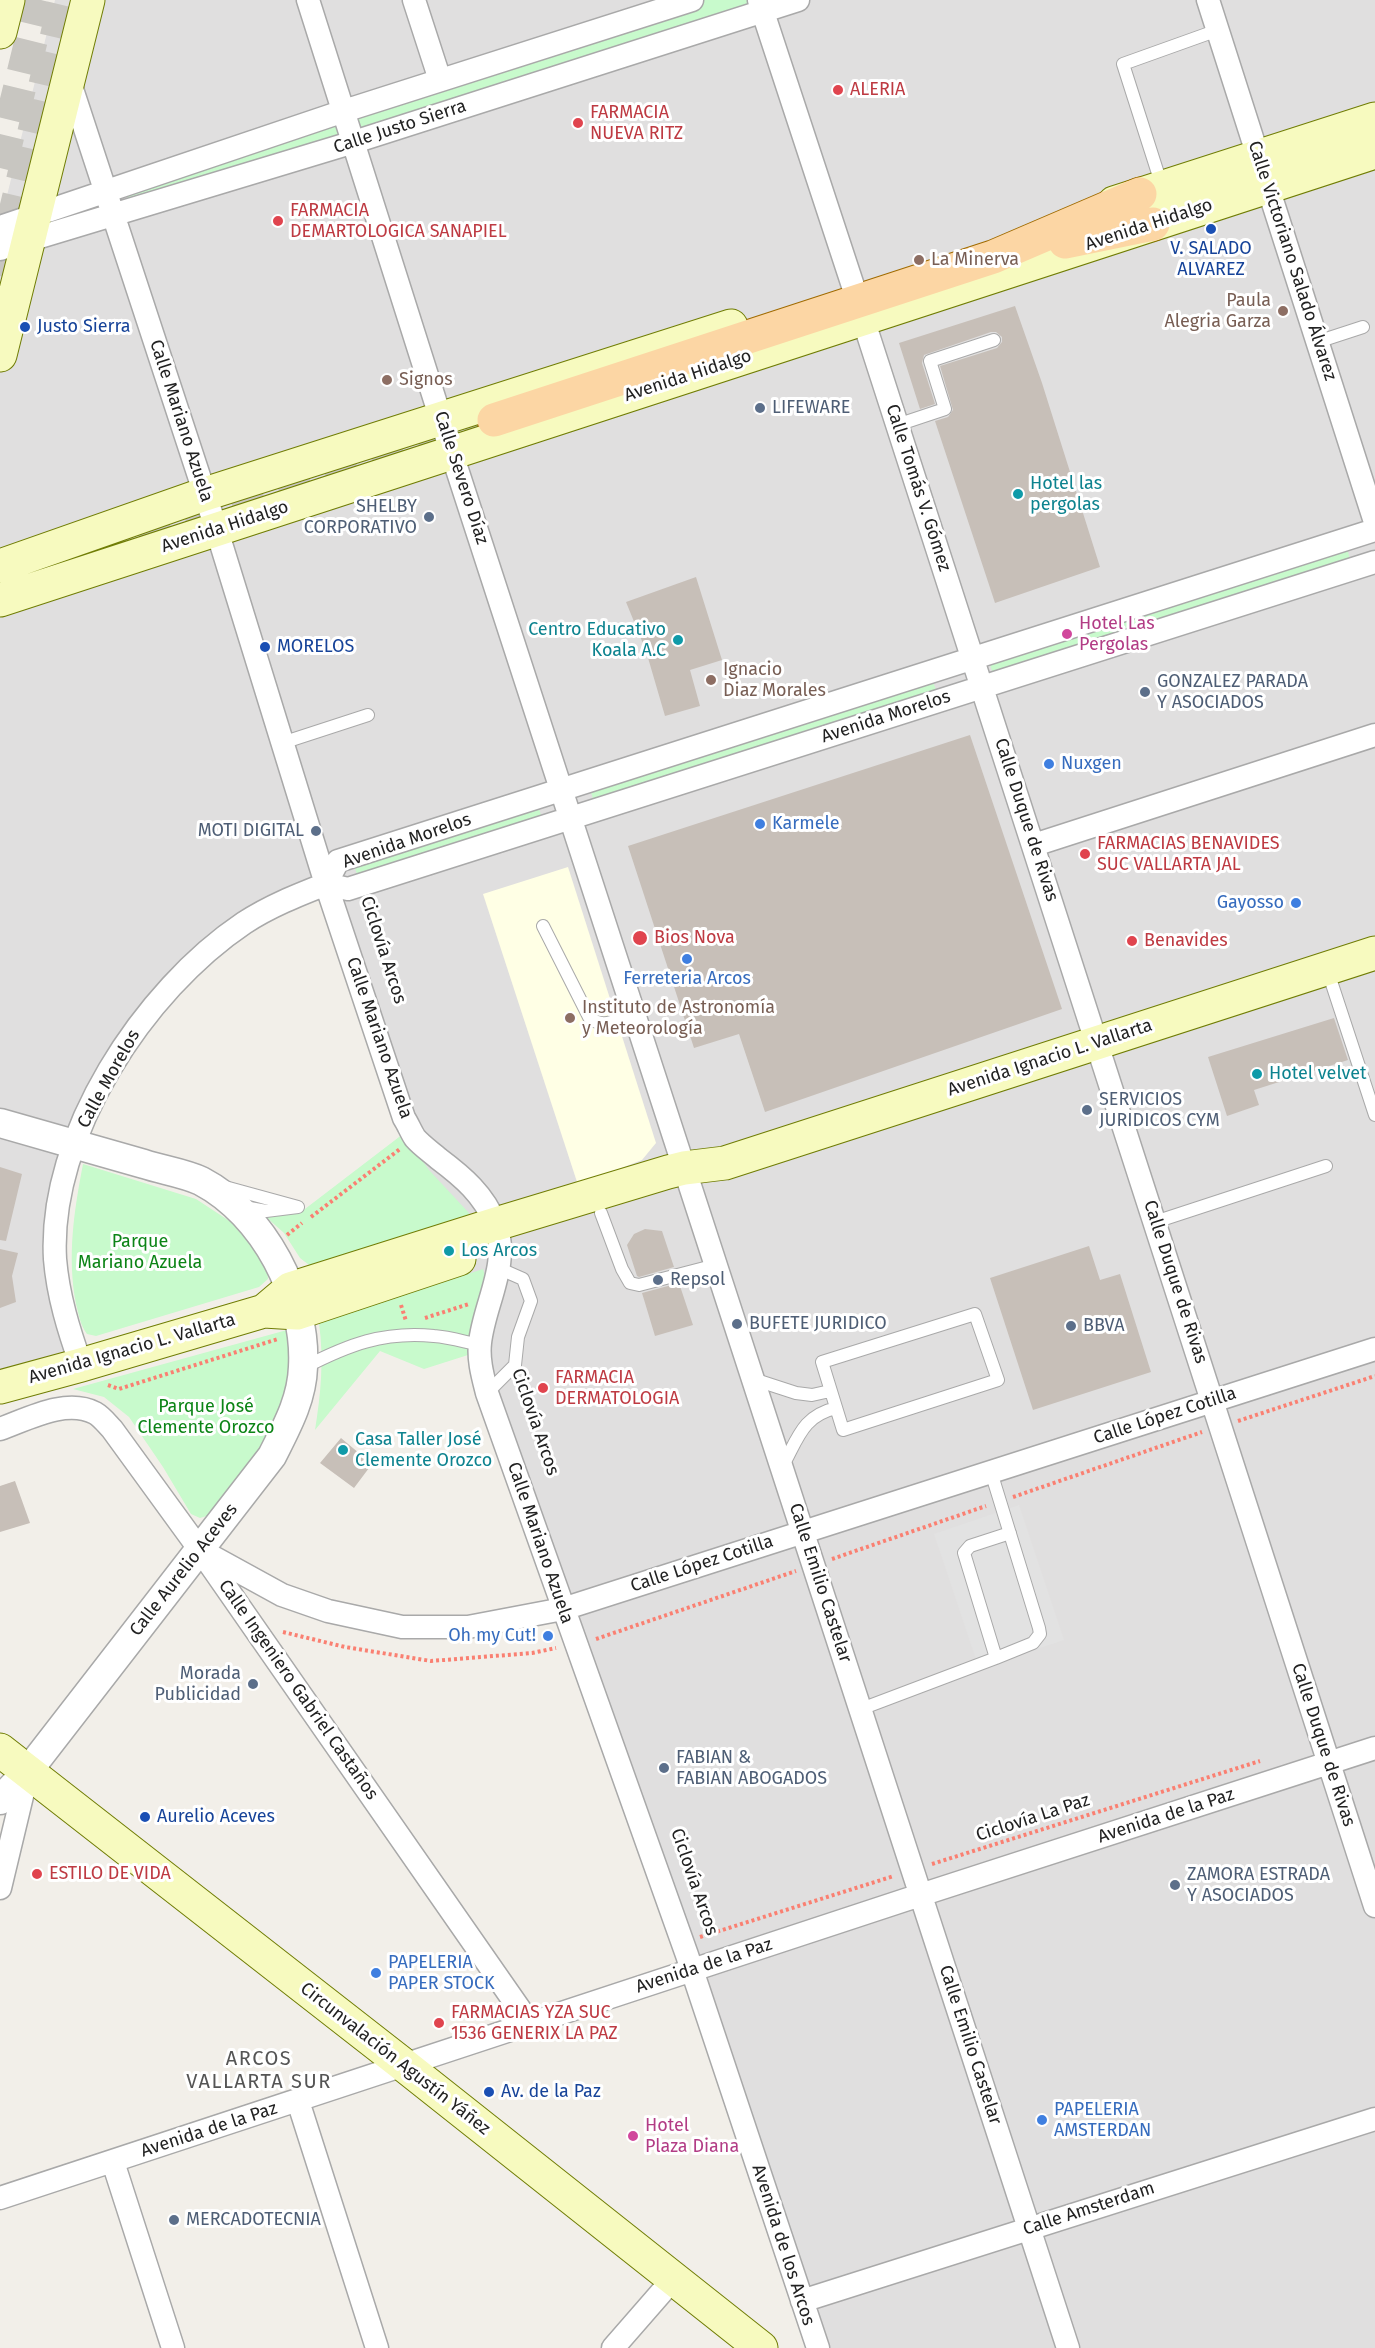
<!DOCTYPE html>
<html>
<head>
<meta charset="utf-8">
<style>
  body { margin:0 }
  canvas { display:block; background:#f2efe9 }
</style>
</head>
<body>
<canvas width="1375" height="2348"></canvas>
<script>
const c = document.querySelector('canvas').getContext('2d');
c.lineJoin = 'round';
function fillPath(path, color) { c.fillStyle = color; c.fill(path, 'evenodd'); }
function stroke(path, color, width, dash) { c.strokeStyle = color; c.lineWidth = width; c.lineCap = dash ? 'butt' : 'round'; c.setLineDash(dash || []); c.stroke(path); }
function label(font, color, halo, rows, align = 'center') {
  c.font = font + ' "Fira Sans",sans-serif'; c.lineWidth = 6; c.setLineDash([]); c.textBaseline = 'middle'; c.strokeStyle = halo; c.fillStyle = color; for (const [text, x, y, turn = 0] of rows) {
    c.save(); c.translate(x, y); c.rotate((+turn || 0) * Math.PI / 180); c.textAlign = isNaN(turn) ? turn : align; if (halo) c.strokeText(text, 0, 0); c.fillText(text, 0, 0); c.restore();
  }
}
const residential = new Path2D(`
  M55,0H1375V2348H814L643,1844L331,886L201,953L82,1121L47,1277L70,1366L0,1393V224Z`);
const education = new Path2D(`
  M568,867L656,1143L642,1160L578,1185L483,894Z`);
const park = new Path2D(`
  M692,0H798L132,208L121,185Z
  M1346,545L1351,562L995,679L989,662Z
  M932,679L938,695L595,805L590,789Z
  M538,806L542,818L359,879L354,866Z
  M403,1134L429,1170L469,1213L471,1219L313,1268L300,1258L284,1233L266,1217L301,1212Z
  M83,1164L196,1199L231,1222L257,1251L267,1267L268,1279L259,1287L96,1336L87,1334C80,1325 79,1315 76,1304C67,1256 74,1211 83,1164Z
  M483,1269L487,1282L468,1355L424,1369L380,1351L315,1430C321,1393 324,1359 319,1323Z
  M287,1330L292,1375L273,1433L210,1515L200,1518L191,1514L163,1467L129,1417L104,1397L73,1389Z`);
const parking = new Path2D(`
  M1019,1505L1064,1640L979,1668L934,1534Z`);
const building = new Path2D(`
  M1015,306L1042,383L1100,567L995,603L935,421L948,417L953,410L940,366L997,348L1002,342V337L996,332H991L924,355L922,363L935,404L920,409L899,343Z
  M696,577L722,660L690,670L700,706L665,716L646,651L626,602Z
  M970,735L1062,1009L765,1112L739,1034L694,1048L628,846Z
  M1334,1018L1348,1060L1254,1090L1259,1105L1227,1116L1208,1057Z
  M0,1167L22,1174L6,1241L0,1240Z
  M645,1229L662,1231L674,1267L639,1277L637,1276L627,1245L634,1234Z
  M1089,1246L1100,1280L1120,1274L1151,1372L1033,1410L990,1278Z
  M0,1249L18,1253L12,1276L16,1302L0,1308Z
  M679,1283L693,1325L655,1336L642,1293Z
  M341,1438L372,1464L354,1488L320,1463Z
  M15,1481L30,1523L0,1532V1486Z`);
const primaryTunnel = new Path2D(`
  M0,168L41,0
  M0,276L65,0
  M93,553L494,420`);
const path = new Path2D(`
  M311,1217L400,1149
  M287,1235L302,1223
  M401,1305L406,1321
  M425,1318L469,1304
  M108,1385L119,1389L278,1339
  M1238,1421L1375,1376
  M1013,1497L1202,1432
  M832,1559L986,1506
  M283,1632L345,1647L431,1661L532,1653L556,1648
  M596,1639L796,1571
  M932,1864L1260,1761
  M700,1937L894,1876`);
const service = new Path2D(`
  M1162,186L1123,64L1218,30
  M1317,342L1363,327
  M897,425L945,409L930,361L994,340
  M282,743L368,715
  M543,926L589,1017C604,1031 620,1019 632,1007
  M1327,969L1375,1115
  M225,1187L298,1207L266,1211L244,1207
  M601,1213L622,1269L630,1283L639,1285L716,1265
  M1155,1222L1326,1166
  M975,1314L998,1380L843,1430L822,1362Z
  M305,1367C348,1345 383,1331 434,1336C449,1337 465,1342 480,1345
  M753,1379L796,1393L812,1395L830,1391
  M487,1393L515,1365L518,1337L531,1301L523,1279L498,1268
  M782,1467C798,1439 802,1416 836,1408
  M991,1472L1039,1628L1040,1634L1033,1643L996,1658L964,1553L970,1546L1010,1533
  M861,1709L996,1658`);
const minor = new Path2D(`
  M308,0L452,454L1068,2348
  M414,0L440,80
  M759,0L853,286
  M1208,0L1375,522
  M69,80L218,534L326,884L404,1118C408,1124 411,1132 415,1138C422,1146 431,1152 439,1159C463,1177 484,1195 495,1223C511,1263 484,1304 480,1343C478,1360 483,1377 487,1393L687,1955L818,2348
  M0,227L344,111L692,0
  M0,249L354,142L798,0
  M863,319L1375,1906
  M1034,845L1375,735
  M326,884L338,861L1375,530
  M326,884L348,889L1375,562
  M81,1365C69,1331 58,1296 55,1259C48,1135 144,990 244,923C270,906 298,895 326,884
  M0,1429C28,1419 66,1398 95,1413C102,1417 107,1424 112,1429L200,1550L530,2024
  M200,1550L282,1595L328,1611L402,1627H468L563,1609L1375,1349
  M0,1888L28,1771
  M298,2101L377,2348
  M113,2162L173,2348
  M0,2198L905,1900L1375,1748
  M802,2301L1375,2119
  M613,2348L674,2278`);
const tertiary = new Path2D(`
  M0,1123C48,1137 96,1150 144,1164C162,1170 184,1173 201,1181C264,1214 307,1297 303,1367C302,1400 286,1428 272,1456L28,1771L0,1800`);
const secondary = new Path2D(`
  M0,32L8,0
  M1114,203L1375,119
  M0,355L88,0
  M0,566L205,494L731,326
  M0,600L1375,152
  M264,1311L290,1289L496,1224L668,1172L684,1168L725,1163L1375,953
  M0,1387L81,1365L264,1311L297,1313L459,1259
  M0,1750L405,2066L761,2348`);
const primary = new Path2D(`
  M1065,242L1153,224
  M494,420L993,257L1140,194`);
const markers = [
  [838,90,6,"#e0444e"],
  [578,123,6,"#e0444e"],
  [278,221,6,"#e0444e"],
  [1211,229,6,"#1a4fb4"],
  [919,260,6,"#8d6e63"],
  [1283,311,6,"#8d6e63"],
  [25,327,6,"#1a4fb4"],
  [387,380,6,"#8d6e63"],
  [760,408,6,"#5c6f8a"],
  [1018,494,6,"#0f9aa8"],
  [429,517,6,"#5c6f8a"],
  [1067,634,6,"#d1479c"],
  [678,640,6,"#0f9aa8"],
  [265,647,6,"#1a4fb4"],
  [711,680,6,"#8d6e63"],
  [1145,692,6,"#5c6f8a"],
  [1049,764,6,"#3f7fe0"],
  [760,824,6,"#3f7fe0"],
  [316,831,6,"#5c6f8a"],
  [1085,854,6,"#e0444e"],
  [1296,903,6,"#3f7fe0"],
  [640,938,8,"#e0444e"],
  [1132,941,6,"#e0444e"],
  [687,959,6,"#3f7fe0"],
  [570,1018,6,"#8d6e63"],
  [1257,1074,6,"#0f9aa8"],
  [1087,1110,6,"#5c6f8a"],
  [449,1251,6,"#0f9aa8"],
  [658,1280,6,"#5c6f8a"],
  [737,1324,6,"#5c6f8a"],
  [1071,1326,6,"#5c6f8a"],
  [543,1388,6,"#e0444e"],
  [343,1450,6,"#0f9aa8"],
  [548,1636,6,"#3f7fe0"],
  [253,1684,6,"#5c6f8a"],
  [664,1768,6,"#5c6f8a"],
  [145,1817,6,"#1a4fb4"],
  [37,1874,6,"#e0444e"],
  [1175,1885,6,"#5c6f8a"],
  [376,1973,6,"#3f7fe0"],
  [439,2023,6,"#e0444e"],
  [489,2092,6,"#1a4fb4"],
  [1042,2120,6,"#3f7fe0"],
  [633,2136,6,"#d1479c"],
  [174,2220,6,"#5c6f8a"]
];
const healthNames = [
  ["ALERIA",850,90],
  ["FARMACIA",590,113],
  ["NUEVA RITZ",590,134],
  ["FARMACIA",290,211],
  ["DEMARTOLOGICA SANAPIEL",290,232],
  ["FARMACIAS BENAVIDES",1097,844],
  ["SUC VALLARTA JAL",1097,865],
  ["Bios Nova",654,938],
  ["Benavides",1144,941],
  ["FARMACIA",555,1378],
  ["DERMATOLOGIA",555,1399],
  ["ESTILO DE VIDA",49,1874],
  ["FARMACIAS YZA SUC",451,2013],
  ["1536 GENERIX LA PAZ",451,2034]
];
const streetNames = [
  ["Calle Justo Sierra",400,127,-18],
  ["Avenida Hidalgo",1149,225,-18],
  ["Calle Victoriano Salado Álvarez",1292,261,72],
  ["Avenida Hidalgo",688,376,-18],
  ["Calle Mariano Azuela",181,421,72],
  ["Calle Severo Díaz",461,478,72],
  ["Calle Tomás V. Gómez",918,488,72],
  ["Avenida Hidalgo",225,527,-18],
  ["Avenida Morelos",886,717,-18],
  ["Calle Duque de Rivas",1026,820,72],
  ["Avenida Morelos",407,841,-19],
  ["Ciclovía Arcos",383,950,72],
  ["Calle Mariano Azuela",379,1038,71],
  ["Avenida Ignacio L. Vallarta",1050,1058,-18],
  ["Calle Morelos",109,1079,-61],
  ["Calle Duque de Rivas",1175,1282,72],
  ["Avenida Ignacio L. Vallarta",132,1349,-16],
  ["Calle López Cotilla",1165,1416,-18],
  ["Ciclovía Arcos",535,1422,71],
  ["Calle Mariano Azuela",540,1543,71],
  ["Calle López Cotilla",702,1564,-18],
  ["Calle Aurelio Aceves",184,1570,-52],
  ["Calle Emilio Castelar",820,1583,72],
  ["Calle Ingeniero Gabriel Castaños",298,1690,55],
  ["Calle Duque de Rivas",1323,1745,72],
  ["Avenida de la Paz",1166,1816,-18],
  ["Ciclovía La Paz",1033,1818,-18],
  ["Ciclovía Arcos",694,1882,71],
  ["Avenida de la Paz",704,1966,-18],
  ["Calle Emilio Castelar",970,2045,72],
  ["Circunvalación Agustín Yáñez",395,2059,38],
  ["Avenida de la Paz",209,2130,-18],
  ["Calle Amsterdam",1089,2209,-18],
  ["Avenida de los Arcos",783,2245,72]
];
const transitNames = [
  ["V. SALADO",1211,249,"center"],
  ["ALVAREZ",1211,270,"center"],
  ["Justo Sierra",37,327],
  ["MORELOS",277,647],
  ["Aurelio Aceves",157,1817],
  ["Av. de la Paz",501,2092]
];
const educationNames = [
  ["La Minerva",931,260],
  ["Paula",1271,301,"right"],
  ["Alegria Garza",1271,322,"right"],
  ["Signos",399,380],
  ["Ignacio",723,670],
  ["Diaz Morales",723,691],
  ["Instituto de Astronomía",582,1008],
  ["y Meteorología",582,1029]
];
const serviceNames = [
  ["LIFEWARE",772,408],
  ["SHELBY",417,507,"right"],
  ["CORPORATIVO",417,528,"right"],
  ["GONZALEZ PARADA",1157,682],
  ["Y ASOCIADOS",1157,703],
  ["MOTI DIGITAL",304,831,"right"],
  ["SERVICIOS",1099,1100],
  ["JURIDICOS CYM",1099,1121],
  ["Repsol",670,1280],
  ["BUFETE JURIDICO",749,1324],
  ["BBVA",1083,1326],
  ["Morada",241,1674,"right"],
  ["Publicidad",241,1695,"right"],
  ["FABIAN &",676,1758],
  ["FABIAN ABOGADOS",676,1779],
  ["ZAMORA ESTRADA",1187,1875],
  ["Y ASOCIADOS",1187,1896],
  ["MERCADOTECNIA",186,2220]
];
const cultureNames = [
  ["Hotel las",1030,484],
  ["pergolas",1030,505],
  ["Centro Educativo",666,630,"right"],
  ["Koala A.C",666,651,"right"],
  ["Hotel velvet",1269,1074],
  ["Los Arcos",461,1251],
  ["Casa Taller José",355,1440],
  ["Clemente Orozco",355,1461]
];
const hotelNames = [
  ["Hotel Las",1079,624],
  ["Pergolas",1079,645],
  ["Hotel",645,2126],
  ["Plaza Diana",645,2147]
];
const shopNames = [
  ["Nuxgen",1061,764],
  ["Karmele",772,824],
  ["Gayosso",1284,903,"right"],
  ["Ferreteria Arcos",687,979,"center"],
  ["Oh my Cut!",536,1636,"right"],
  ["PAPELERIA",388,1963],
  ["PAPER STOCK",388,1984],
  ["PAPELERIA",1054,2110],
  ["AMSTERDAN",1054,2131]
];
const parkNames = [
  ["Parque",140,1242],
  ["Mariano Azuela",140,1263],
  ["Parque José",206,1407],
  ["Clemente Orozco",206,1428]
];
const neighbourhoodNames = [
  ["ARCOS",259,2059],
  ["VALLARTA SUR",259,2082]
];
fillPath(residential, '#e0dfdf');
fillPath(education, '#ffffe5');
fillPath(park, '#c8facc');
fillPath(parking, '#e2e2e2');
fillPath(building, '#c7bfb8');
stroke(primaryTunnel, '#c8c6c1', 33, [33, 16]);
stroke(service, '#a9a9a9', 14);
stroke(minor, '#a9a9a9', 25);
stroke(tertiary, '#a9a9a9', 31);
stroke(secondary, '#707d05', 35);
stroke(primary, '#a06b00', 35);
stroke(path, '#fa8072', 4, [3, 3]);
stroke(service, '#fff', 12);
stroke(minor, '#fff', 22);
stroke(tertiary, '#fff', 28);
stroke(secondary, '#f7fabf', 33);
stroke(primary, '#fcd6a4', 33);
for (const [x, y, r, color] of markers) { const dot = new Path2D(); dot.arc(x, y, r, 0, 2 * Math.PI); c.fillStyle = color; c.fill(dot); stroke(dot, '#fff', 2); }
label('18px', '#be3a42', '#fff', healthNames, 'left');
label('18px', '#222', '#fff', streetNames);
label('18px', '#164399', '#fff', transitNames, 'left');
label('18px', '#785e54', '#fff', educationNames, 'left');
label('18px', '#4e5e75', '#fff', serviceNames, 'left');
label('18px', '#0d838f', '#fff', cultureNames, 'left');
label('18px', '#b23c85', '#fff', hotelNames, 'left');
label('18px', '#366cbe', '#fff', shopNames, 'left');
label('18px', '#0c8416', '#fff', parkNames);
c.letterSpacing = '1.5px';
label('20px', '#555', '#fff', neighbourhoodNames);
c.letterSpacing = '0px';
</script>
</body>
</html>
